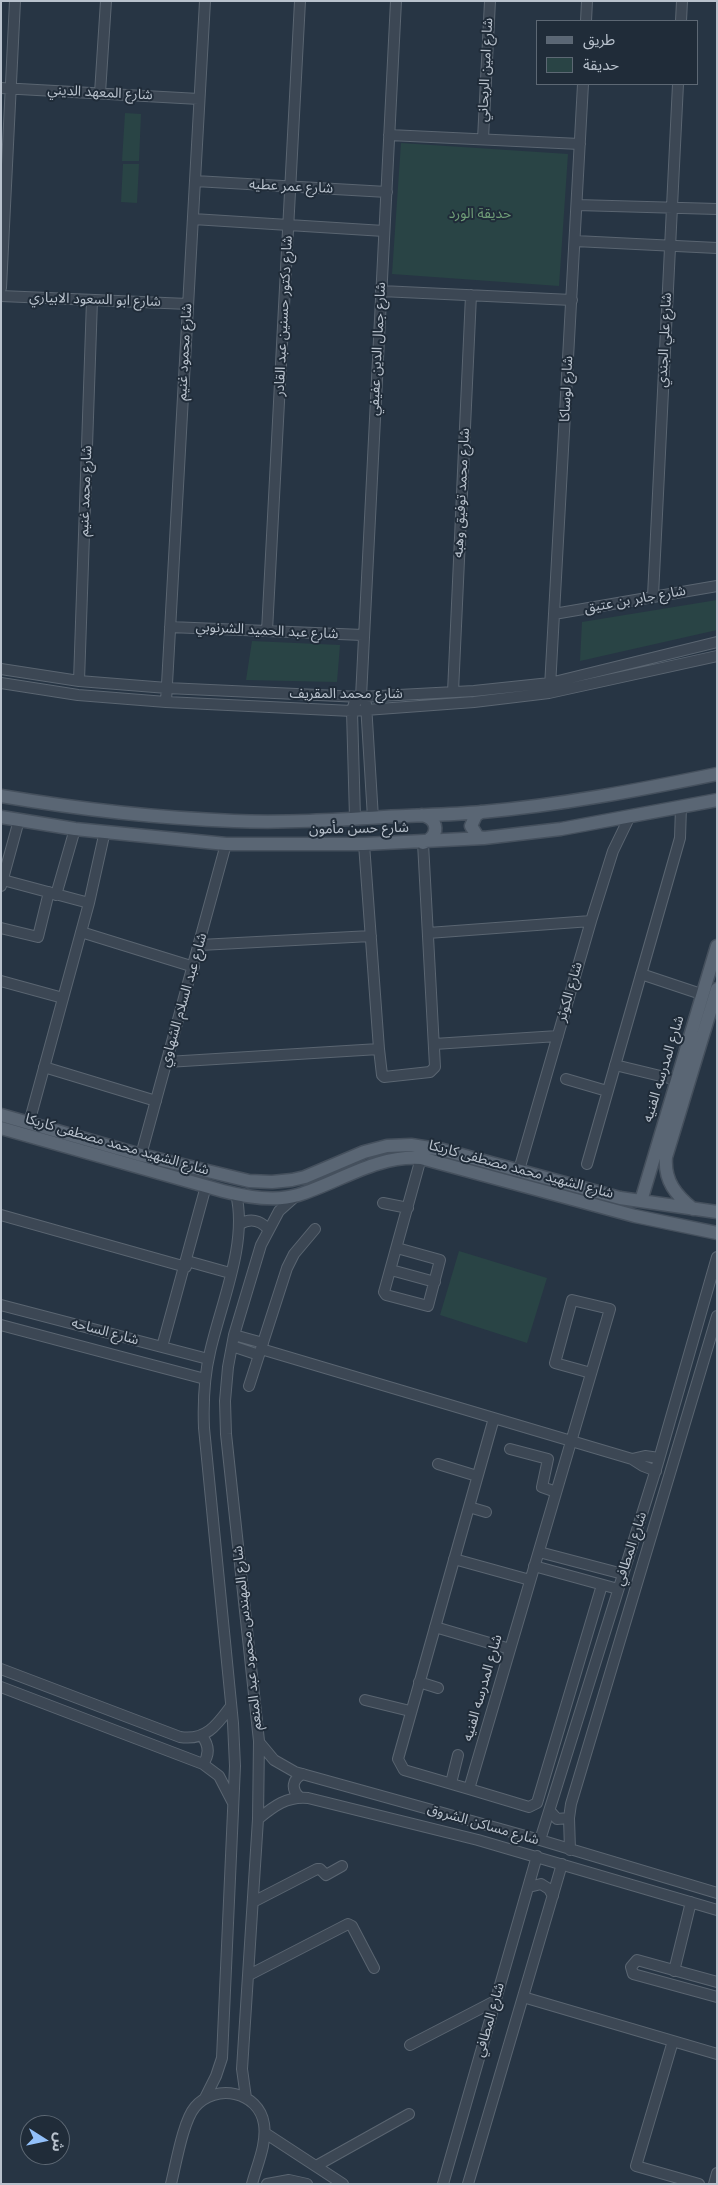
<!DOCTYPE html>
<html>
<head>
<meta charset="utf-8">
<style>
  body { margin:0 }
  #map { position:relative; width:718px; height:2185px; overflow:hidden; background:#273544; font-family:"DM Sans","Noto Sans Arabic",sans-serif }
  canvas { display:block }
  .frame { position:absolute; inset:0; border:2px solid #b9c2cd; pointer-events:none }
  .legend { position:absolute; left:536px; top:20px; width:162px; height:65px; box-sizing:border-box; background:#202c39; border:1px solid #5d6874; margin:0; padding:6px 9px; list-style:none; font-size:15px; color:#b9c2cd }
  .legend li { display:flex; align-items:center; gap:10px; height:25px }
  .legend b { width:25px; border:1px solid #5d6874 }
  .north { position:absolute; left:20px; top:2115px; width:50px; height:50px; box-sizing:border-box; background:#202c39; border:1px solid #5d6874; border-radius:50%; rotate:100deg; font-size:14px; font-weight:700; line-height:20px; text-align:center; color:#b9c2cd }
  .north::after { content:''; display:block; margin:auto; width:18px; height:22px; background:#92c0fa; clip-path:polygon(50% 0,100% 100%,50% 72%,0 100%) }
</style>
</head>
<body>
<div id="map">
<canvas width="718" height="2185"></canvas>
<div class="frame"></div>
<ul class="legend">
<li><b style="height:6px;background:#5a6674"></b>طريق</li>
<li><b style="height:14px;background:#294445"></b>حديقة</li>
</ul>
<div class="north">ش</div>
</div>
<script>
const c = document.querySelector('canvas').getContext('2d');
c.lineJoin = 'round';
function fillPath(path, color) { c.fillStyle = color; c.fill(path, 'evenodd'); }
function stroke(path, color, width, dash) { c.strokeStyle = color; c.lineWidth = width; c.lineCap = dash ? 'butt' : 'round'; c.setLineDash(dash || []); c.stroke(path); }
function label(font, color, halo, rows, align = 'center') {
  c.font = font + ' "DM Sans","Noto Sans Arabic",sans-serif'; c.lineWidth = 4; c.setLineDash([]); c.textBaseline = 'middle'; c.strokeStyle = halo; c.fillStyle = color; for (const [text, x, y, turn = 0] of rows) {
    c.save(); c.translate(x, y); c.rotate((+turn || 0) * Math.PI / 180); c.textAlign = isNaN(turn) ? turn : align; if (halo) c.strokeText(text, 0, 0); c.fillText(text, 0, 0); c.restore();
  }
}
const green = new Path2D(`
  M125,113L141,114L139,161H122Z
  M401,143L568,154L559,286L392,274Z
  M123,164H139L137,203L121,202Z
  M717,600V630L580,661L582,622Z
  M252,641L340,645L337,682L246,680Z
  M459,1251L547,1278L527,1343L440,1315Z`);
const minor = new Path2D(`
  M586,21L587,1
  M681,21L682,1
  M1,88L199,99
  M100,93L106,1
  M389,135L580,144
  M483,139L490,1
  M195,181L387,192
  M577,205L717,209
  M193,219L384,231
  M575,241L717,248
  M1,288L15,1
  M381,291L572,300
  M1,296L188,304
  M653,596L678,84
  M554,614L717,586
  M170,627L363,635
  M267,631L300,1
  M1,669L79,681L167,688L361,697L474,691L550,683L717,642
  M79,681L92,300
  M1,683L78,695L166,702L352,711L474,702L549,693L717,656
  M550,687L583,84
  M453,692L471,295
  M166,702L205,1
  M366,704L373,818
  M355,818L352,711L354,704L361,697L396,1
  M364,844L379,1049L382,1075L384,1077L430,1072L435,1067L423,843
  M3,880L89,903
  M1,886L19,820
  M56,895L75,829
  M1,928L38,937L49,892
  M81,932L194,967
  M428,933L591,921
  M200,945L371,936
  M641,974L701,994
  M1,981L63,998
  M434,1044L558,1036
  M167,1062L379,1049
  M615,1065L677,1080
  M44,1067L156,1101
  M566,1079L607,1091
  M29,1123L89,903L105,831
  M141,1155L226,844
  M587,1164L680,838L681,807
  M519,1170L591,921L613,851L629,818
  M383,1203L408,1208
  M1,1215L186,1267
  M240,1224C250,1218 260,1220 268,1229
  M397,1248L440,1260L428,1306L386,1295L384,1292L421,1158
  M187,1261L230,1273
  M391,1270L435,1282
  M1,1305L208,1359
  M1,1325L205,1379
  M234,1335L263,1343
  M232,1346L259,1355
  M162,1347L206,1186
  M261,1349L632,1459L643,1466L656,1471
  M591,1373L555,1363L572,1300L610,1309L469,1789L529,1807L537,1803L602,1585
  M249,1386L287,1268L294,1254L315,1229
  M510,1449L548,1459L542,1487L556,1492
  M632,1459L645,1456L659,1458
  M438,1464L477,1476
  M469,1507L486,1512
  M539,1552L623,1574
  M454,1559L530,1580
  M534,1566L618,1589
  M435,1627L510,1649
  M1,1669L180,1737C206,1741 217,1725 231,1706
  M419,1682L438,1688
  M1,1687L203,1764L219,1776L233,1803
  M365,1700L410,1711
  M202,1736C209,1745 210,1754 203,1764
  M259,1742L274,1760L295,1772L540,1840L717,1893
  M451,1783L458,1755
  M469,1789L404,1770L398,1759L494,1418
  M299,1797C291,1789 292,1779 303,1774
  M550,1811L557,1819L569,1818
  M258,1819C274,1806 287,1796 308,1798L478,1840L717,1910
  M540,1840L657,1466L717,1257
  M570,1850L569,1818L571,1804L717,1316
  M529,1887L541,1884L549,1889L553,1896
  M253,1902L317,1869H320L326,1875L342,1866
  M674,1971L691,1902
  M249,1975L348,1924L352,1926L374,1968
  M717,1982L637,1960L631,1967L633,1974L717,1997
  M523,1997L717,2054
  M673,2041L636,2166L699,2184
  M410,2045L495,2001
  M205,2098L216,2076L222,2058L235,1766L233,1723L204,1428C203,1402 204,1377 210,1352C221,1303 248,1243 236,1194
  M246,2098L242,2069L258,1819L259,1741L226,1434L225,1401L228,1367L234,1335L261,1245L279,1211L297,1195
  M265,2133L343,2184
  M316,2166L409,2114
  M171,2184C176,2164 183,2121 195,2107C215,2083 259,2091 264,2124C267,2144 257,2165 252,2184
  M267,2184L289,2180L307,2184
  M443,2184L537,1856
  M468,2184L562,1864
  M714,2184L717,2173`);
const major = new Path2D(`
  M1,796C78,809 156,818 234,821C284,823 335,820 384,817C417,815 450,815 482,812C561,805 639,790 717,774
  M481,812L476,815L471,826L478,837L484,838
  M422,815C439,819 440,836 423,843
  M1,817L75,829L226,844H364L484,838L561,829L717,800
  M1,1115L141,1155L249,1181L272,1182L292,1180L305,1177L364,1152L387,1146L411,1145L443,1150L620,1198L717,1212
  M1,1128L223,1191C246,1197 275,1202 298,1195C340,1182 376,1155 421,1158L635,1216L717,1233
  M641,1201L717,946
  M693,1209C676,1195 664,1181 666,1157L717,989`);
const streetNames = [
  ["شارع امين الريحاني",486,70,-87],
  ["شارع المعهد الديني",100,93,3],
  ["شارع عمر عطيه",291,187,3],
  ["شارع ابو السعود الابياري",95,300,2],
  ["شارع دكتور حسنين عبد القادر",284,316,-87],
  ["شارع علي الجندي",665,340,-87],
  ["شارع جمال الدين عفيفي",378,349,-87],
  ["شارع محمود غنيم",185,352,-87],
  ["شارع لوساكا",567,389,-87],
  ["شارع محمد غنيم",86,491,-88],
  ["شارع محمد توفيق وهبه",462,493,-87],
  ["شارع جابر بن عتيق",635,600,-10],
  ["شارع عبد الحميد الشرنوبي",267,631,3],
  ["شارع محمد المقريف",346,694],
  ["شارع حسن مأمون",359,829,-1],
  ["شارع الكوثر",570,992,-74],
  ["شارع عبد السلام الشهاوي",184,1000,-74],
  ["شارع المدرسه الفنيه",664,1069,-73],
  ["شارع الشهيد محمد مصطفى كاريكا",117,1145,16],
  ["شارع الشهيد محمد مصطفى كاريكا",521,1170,15],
  ["شارع الساحه",105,1332,15],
  ["شارع المطافي",631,1549,-72],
  ["شارع المهندس محمود عبد المنعم",248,1638,-96],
  ["شارع المدرسه الفنيه",483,1688,-74],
  ["شارع مساكن الشروق",483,1825,16],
  ["شارع المطافي",490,2020,-74]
];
const parkNames = [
  ["حديقة الورد",480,214]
];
fillPath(green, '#294445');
stroke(minor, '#5a6571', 12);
stroke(major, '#45505d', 15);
stroke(minor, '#3c4754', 10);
stroke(major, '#5a6674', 12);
label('14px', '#b9c2cd', '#202c39', streetNames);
label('14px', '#709e78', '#202c39', parkNames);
</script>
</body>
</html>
